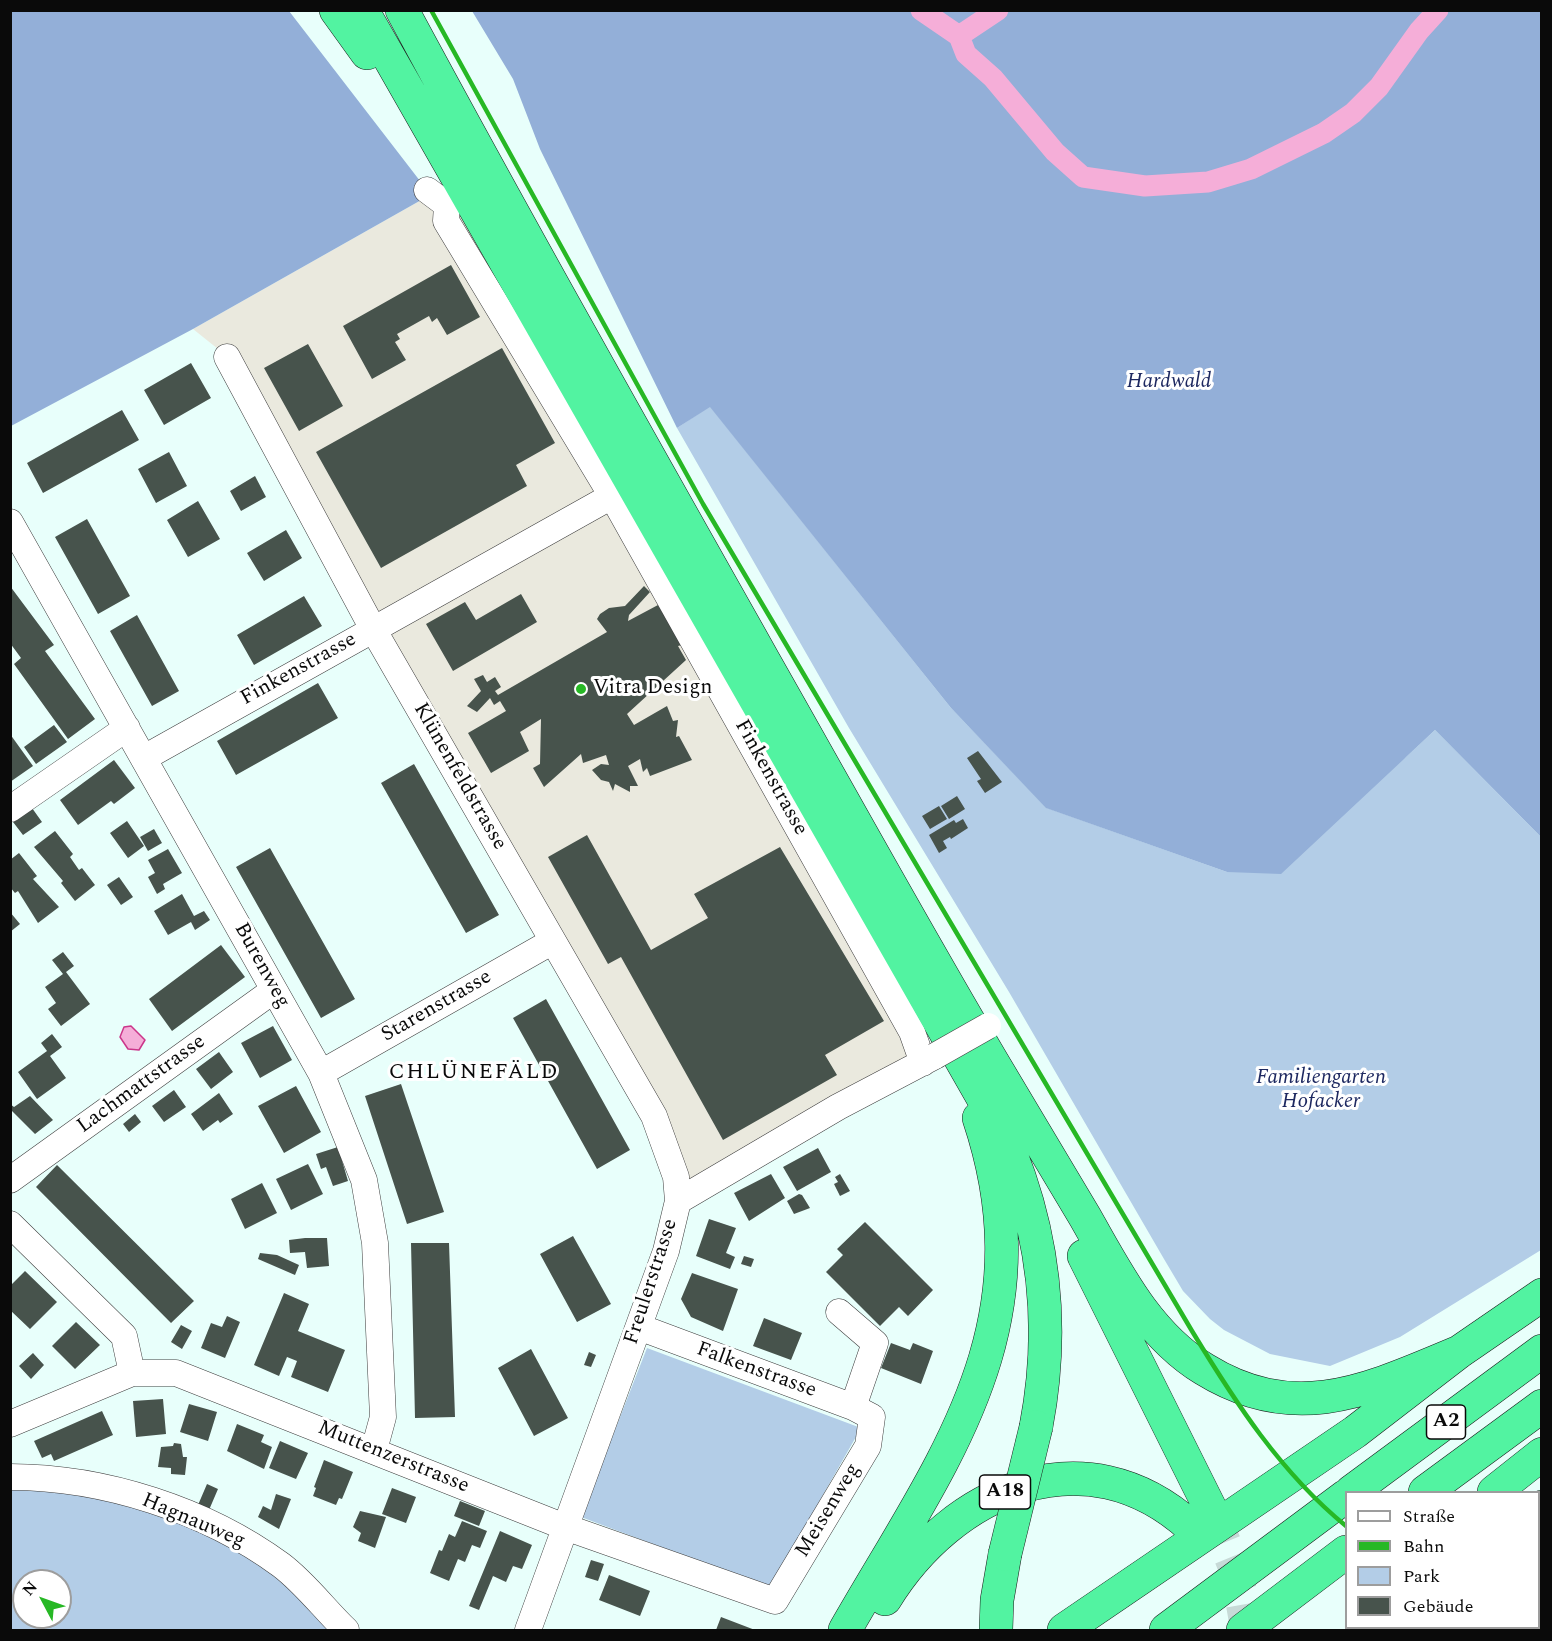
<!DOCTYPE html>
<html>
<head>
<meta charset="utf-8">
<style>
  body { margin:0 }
  #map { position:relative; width:1552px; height:1641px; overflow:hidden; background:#e8fffb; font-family:Spectral,serif }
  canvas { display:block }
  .frame { position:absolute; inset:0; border:12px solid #0a0a0a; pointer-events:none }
  .legend { position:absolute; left:1345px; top:1491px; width:195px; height:138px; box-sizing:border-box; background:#fff; border:2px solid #9d9d9d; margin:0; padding:8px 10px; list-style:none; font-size:18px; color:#0a0a0a }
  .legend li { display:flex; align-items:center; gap:12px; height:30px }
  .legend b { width:30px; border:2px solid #9d9d9d }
  .north { position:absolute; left:12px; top:1569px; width:60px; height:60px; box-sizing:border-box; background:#fff; border:2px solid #9d9d9d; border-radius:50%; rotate:311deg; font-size:16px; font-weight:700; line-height:24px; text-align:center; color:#0a0a0a }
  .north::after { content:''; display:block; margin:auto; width:21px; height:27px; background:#27b825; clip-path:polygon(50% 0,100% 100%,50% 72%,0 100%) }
</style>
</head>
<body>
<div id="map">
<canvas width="1552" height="1641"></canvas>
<div class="frame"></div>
<ul class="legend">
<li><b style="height:8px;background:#fff"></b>Straße</li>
<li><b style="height:8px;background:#27b825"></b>Bahn</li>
<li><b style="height:16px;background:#b3cde7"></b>Park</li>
<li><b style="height:16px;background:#47534c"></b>Gebäude</li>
</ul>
<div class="north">N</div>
</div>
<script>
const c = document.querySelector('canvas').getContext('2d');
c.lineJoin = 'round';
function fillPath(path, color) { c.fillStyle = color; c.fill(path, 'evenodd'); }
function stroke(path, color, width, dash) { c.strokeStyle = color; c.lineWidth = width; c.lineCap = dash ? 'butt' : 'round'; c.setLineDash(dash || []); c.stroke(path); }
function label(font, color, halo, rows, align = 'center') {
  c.font = font + ' Spectral,serif'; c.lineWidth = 6; c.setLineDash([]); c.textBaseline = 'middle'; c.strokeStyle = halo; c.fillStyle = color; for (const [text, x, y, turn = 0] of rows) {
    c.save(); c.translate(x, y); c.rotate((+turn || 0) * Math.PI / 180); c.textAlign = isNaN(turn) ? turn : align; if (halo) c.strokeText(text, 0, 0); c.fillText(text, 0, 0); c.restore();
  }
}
const industrial = new Path2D(`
  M445,182L935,1056L678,1201L676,1177L228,357L193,329L423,199L427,190Z`);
const green = new Path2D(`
  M710,406L951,708L1047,808L1227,872L1406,757L1435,730L1541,837V1250L1400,1337L1330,1366L1270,1354L1224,1330L1210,1319L1183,1291L1164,1259L1009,992L849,728L677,428Z
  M647,1348L861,1428L770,1588L581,1517Z
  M11,1487H45L146,1509L244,1550L342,1630H11ZM24,1581H60V1617H24Z`);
const forest = new Path2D(`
  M11,11H289L427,190L423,199L193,329L11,426Z
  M472,11H1541V837L1435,730L1281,874L1227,872L1046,808L951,708L710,407L677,428L540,149L513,79Z`);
const water = new Path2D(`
  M131,1026L145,1040L139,1050L128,1049L120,1037L124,1027Z`);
const canal = new Path2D(`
  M921,10L959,36L998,10
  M959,36L966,54L993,78L1055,152L1083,177L1145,186L1208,182L1251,169L1324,133L1353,113L1379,87L1419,31L1438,10`);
const building = new Path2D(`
  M451,265L480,317L447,335L437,318L432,322L429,316L397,334L400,339L395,342L406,360L372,379L343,326Z
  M308,344L343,406L299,431L264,368Z
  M502,348L555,443L516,465L527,486L381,568L316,452Z
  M191,363L211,398L164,425L144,390Z
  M122,410L139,440L43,493L27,463Z
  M169,452L187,486L156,503L138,469Z
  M255,476L266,497L241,511L230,491Z
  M198,501L220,539L188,557L167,520Z
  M87,519L130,596L98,614L55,537Z
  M286,530L302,558L264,581L247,553Z
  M10,586L54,645L45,651L95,719L68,739L14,664L21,658L10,643Z
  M644,586L650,592L629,615L628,621L658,605L682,645L678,646L686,660L627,714L634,725L667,706L673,721L678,720L676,737L679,736L692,760L650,776L647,768L643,772L640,759L628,766L638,786H630V792L615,784L613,791L609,782L601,780L592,770L601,764L609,765L606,755L583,763L581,754L544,787L533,768L540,764L541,719L520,732L529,751L491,773L468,733L506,711L500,701L494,705L490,698L477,712L467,706L481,691L474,679L483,675L487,682L495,677L501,687L495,691L498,695L607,632L597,619L600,614L609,608L625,606Z
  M521,594L537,622L453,671L426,624L465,602L476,620Z
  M304,596L322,626L254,665L237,635Z
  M137,615L179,691L152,706L110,631Z
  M318,683L338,718L236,775L217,741Z
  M54,725L67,742L36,764L24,747Z
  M10,734L33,766L10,782Z
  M978,751L1002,782L985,793L977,781L981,779L967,758Z
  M114,760L135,788L114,804L111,801L78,825L60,800Z
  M414,764L499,915L466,933L381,783Z
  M957,796L965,809L949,819L941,806Z
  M939,806L947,819L930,829L922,816Z
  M32,808L42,822L23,835L13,822Z
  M963,819L968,828L951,839L950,837L943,841L947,848L939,853L929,835L954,820L956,823Z
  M127,821L144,846L128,858L110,833Z
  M154,829L162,843L148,851L140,837Z
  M55,831L73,854L70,857L79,870L82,868L95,885L75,901L61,883L63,881L34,847Z
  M587,835L651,950L708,918L694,894L780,847L884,1021L825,1055L837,1075L723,1140L621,957L608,964L548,857Z
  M270,848L355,999L321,1018L236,867Z
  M168,849L182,873L163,884L165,889L157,894L148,877L155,873L148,860Z
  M19,853L37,876L33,879L59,907L38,923L18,891L15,893L10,887V860Z
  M119,877L133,897L121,905L107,885Z
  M182,894L194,916L204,911L210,920L195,930L191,922L168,935L154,911Z
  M10,912L20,924L10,932Z
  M221,945L245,977L172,1031L149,999Z
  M63,952L74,966L66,972L90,1004L61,1026L48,1009L56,1003L45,987L63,974L52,960Z
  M546,999L630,1150L597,1169L513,1018Z
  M273,1026L292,1060L260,1078L241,1043Z
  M52,1034L62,1047L50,1056L66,1078L37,1099L18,1072L47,1051L41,1043Z
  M219,1052L233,1072L211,1089L196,1069Z
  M401,1084L444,1212L407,1224L365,1096Z
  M296,1086L321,1132L284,1153L258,1106Z
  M174,1090L186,1107L164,1122L152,1106Z
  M219,1093L233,1114L220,1123L218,1120L203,1131L191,1114Z
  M30,1096L53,1120L35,1134L10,1109V1104L14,1107Z
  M135,1114L141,1122L129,1132L123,1124Z
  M338,1147L348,1181L333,1186L326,1167L321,1169L316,1154Z
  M818,1148L831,1172L797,1191L783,1167Z
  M308,1164L323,1194L291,1210L276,1179Z
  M57,1165L194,1301L171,1323L36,1187Z
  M771,1174L785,1198L749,1221L734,1193Z
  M840,1174L850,1191L840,1196L834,1184L838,1182L835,1177Z
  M262,1183L277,1213L245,1229L231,1199Z
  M799,1194L802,1195L810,1208L794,1214L787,1201Z
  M709,1219L736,1228L726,1253L735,1257L730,1269L696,1256Z
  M865,1222L933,1290L908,1316L899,1307L880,1326L826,1272L843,1255L837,1249Z
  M573,1236L611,1304L577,1322L540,1254Z
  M305,1238H327L329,1266L307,1268L305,1252L290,1253L289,1240Z
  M411,1243H449L455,1417L415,1418Z
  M260,1253L277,1255L299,1265L295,1275L258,1259Z
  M744,1256L754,1259L751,1267L741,1264Z
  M25,1271L57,1302L30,1329L10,1310V1286Z
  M692,1273L738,1289L723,1331L691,1317L681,1299Z
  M284,1293L309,1304L298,1331L345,1350L328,1392L291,1377L297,1361L287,1357L279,1376L254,1365Z
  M227,1316L240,1322L225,1358L201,1348L211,1323L222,1327Z
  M764,1318L802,1333L791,1360L753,1346Z
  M76,1322L100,1345L75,1369L52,1346Z
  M181,1325L192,1331L182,1349L171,1342Z
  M891,1343L910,1350L913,1343L933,1351L921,1384L881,1368Z
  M531,1349L568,1418L534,1436L498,1368Z
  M589,1352L596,1355L591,1367L584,1365Z
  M33,1353L44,1365L31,1379L19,1366Z
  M163,1399L166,1434L136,1437L133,1401Z
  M189,1404L217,1412L208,1441L180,1432Z
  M102,1411L113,1435L54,1461L51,1454L42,1458L34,1441Z
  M237,1424L264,1435L261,1442L272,1447L264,1469L227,1451Z
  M280,1441L308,1453L296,1479L269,1468Z
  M174,1443L181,1444L183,1457H187L185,1475L171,1474V1468L158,1467L161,1447L173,1446Z
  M324,1460L353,1472L342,1499L339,1498L336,1505L313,1496L316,1488L314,1487Z
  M207,1484L218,1489L209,1510L198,1505Z
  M392,1488L416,1497L406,1523L382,1514Z
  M276,1494L291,1499L279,1529L258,1517L263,1506L271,1510Z
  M460,1501L485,1511L479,1526L454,1516Z
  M360,1511L386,1517L375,1548L358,1541L361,1533L353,1527Z
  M462,1521L487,1531L480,1548L472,1545L465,1562L458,1559L449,1581L430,1573L439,1550L442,1551L449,1534L455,1537Z
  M500,1531L532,1545L522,1569L513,1566L506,1582L493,1576L479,1610L469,1606Z
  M591,1560L604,1564L598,1581L585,1577Z
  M609,1575L650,1591L640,1616L599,1600Z
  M721,1617L755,1630H716Z`);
const highwayTunnel = new Path2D(`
  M1212,1512L1237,1573L1247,1630`);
const minor = new Path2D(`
  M427,190L447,205L446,221L612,496L912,1032L923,1063
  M227,357L373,629L654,1116L676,1177L678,1201L666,1251L528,1630
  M10,522L321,1073L364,1180L375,1243L383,1417L374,1450
  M144,758L612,496
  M10,809L127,728
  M321,1073L553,941
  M10,1180L274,990
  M678,1201L838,1107L935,1056
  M10,1224L124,1336L132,1373
  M839,1312L875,1343L853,1407
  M10,1424L132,1373H176L565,1527L775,1601L868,1446L872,1417L853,1407L639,1327
  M10,1477C104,1477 206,1510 281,1565C305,1583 325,1610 346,1630`);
const highway = new Path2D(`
  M336,10L367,53
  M362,10L999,1126C1043,1222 1056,1323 1036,1427
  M402,10C520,229 642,445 764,661C842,798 918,937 999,1073C1028,1121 1056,1169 1085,1217C1117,1273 1147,1334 1204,1369C1296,1426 1370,1389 1459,1352
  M1084,1256L1212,1512
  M1351,1492L1542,1351
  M1425,1492L1542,1406
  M1494,1492L1542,1454
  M1538,1510L1542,1507
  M885,1599C952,1490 1085,1431 1191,1527
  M845,1630C943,1459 1049,1328 979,1118
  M996,1630L997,1600L1005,1554
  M1064,1630L1355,1432L1459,1352L1542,1295
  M1166,1630L1346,1496
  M1243,1630L1346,1552
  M1371,1630L1374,1628
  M1441,1630L1444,1628`);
const rail = new Path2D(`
  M431,10L703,504L1192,1331C1235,1402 1281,1473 1346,1526
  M1526,1628L1535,1630`);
const minorBridge = new Path2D(`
  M935,1056L988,1026`);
const highwayBridge = new Path2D(`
  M1005,1554L1036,1427`);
const markers = [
  [581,689,6,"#27b825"]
];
const shields = [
  [1446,1422,39],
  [1005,1492,51]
];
const shieldNames = [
  ["A2",1446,1422],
  ["A18",1005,1492]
];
const parkNames = [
  ["Hardwald",1169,383],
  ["Familiengarten",1321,1079],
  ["Hofacker",1321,1103]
];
const streetNames = [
  ["Finkenstrasse",299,670,-29],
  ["Klünenfeldstrasse",459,777,60],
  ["Finkenstrasse",770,778,61],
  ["Burenweg",261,966,61],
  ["Starenstrasse",437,1007,-30],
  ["Lachmattstrasse",142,1085,-36],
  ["Freulerstrasse",652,1282,-72],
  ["Falkenstrasse",756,1371,20],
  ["Muttenzerstrasse",393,1458,22],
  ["Meisenweg",829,1511,-59],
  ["Hagnauweg",193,1522,23]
];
const poiNames = [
  ["Vitra Design",593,689]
];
const neighbourhoodNames = [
  ["CHLÜNEFÄLD",474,1074]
];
fillPath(industrial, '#eae9de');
fillPath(green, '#b3cde7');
fillPath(forest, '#93afd8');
fillPath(water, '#f5aed8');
stroke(water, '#cb368a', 1.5);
stroke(canal, '#f5aed8', 21);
fillPath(building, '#47534c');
stroke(highwayTunnel, '#c7dad7', 33, [33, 16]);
stroke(minor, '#3d3d3d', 27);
stroke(highway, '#1b1b1b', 34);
stroke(minor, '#fff', 26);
stroke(highway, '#52f3a1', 33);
stroke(rail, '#27b825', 4.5);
stroke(minorBridge, '#3d3d3d', 27, []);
stroke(highwayBridge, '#1b1b1b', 34, []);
stroke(minorBridge, '#fff', 26);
stroke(highwayBridge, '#52f3a1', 33);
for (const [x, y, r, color] of markers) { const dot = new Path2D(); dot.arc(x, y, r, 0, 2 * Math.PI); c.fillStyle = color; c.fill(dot); stroke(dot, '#fff', 2); }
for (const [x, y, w] of shields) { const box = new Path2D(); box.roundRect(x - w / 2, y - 17, w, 34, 4.5); c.fillStyle = '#fff'; c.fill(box); stroke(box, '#0a0a0a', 1.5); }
label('bold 20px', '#0a0a0a', null, shieldNames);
label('italic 21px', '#1d2860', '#fff', parkNames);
label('21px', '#0a0a0a', '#fff', streetNames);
label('21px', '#0a0a0a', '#fff', poiNames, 'left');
c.letterSpacing = '1.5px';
label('22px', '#0a0a0a', '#fff', neighbourhoodNames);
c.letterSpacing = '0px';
</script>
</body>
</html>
